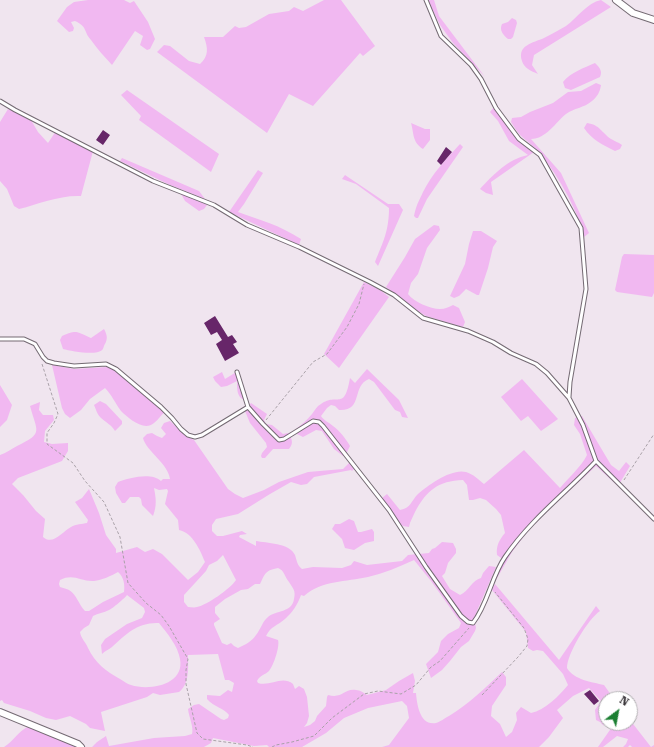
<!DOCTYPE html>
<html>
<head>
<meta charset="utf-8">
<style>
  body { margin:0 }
  #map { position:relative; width:654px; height:747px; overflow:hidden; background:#f0e5ef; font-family:"Roboto Serif",serif }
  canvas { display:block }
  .north { position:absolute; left:598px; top:691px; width:40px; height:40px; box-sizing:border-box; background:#fff; border:1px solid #b1afb1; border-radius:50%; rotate:32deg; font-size:11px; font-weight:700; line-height:16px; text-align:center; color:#3c383c }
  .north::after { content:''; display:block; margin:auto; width:14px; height:18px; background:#1b7f32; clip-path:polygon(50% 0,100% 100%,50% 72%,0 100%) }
</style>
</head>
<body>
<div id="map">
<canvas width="654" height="747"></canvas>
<div class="north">N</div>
</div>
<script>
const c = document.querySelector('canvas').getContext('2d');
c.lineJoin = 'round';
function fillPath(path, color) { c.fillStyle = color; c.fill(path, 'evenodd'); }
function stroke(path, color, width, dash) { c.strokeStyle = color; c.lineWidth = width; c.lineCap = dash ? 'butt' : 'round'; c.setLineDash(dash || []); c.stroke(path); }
const green = new Path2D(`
  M88,0H124L130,3L134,1L148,22L155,39L150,49L147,50L140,45L143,36L135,31L112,65C105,57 97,49 91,40C83,31 88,27 75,21L71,22L74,28L73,31L69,32L57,21L67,7L74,2Z
  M324,0H341L375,46L363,56L360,53L313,106L289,94L267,133L157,52L164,45L170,46L189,61L200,64C209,56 208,48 204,37H223L235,26L239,28L246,27L269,14L289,11L294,7L303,11Z
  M428,0H434L439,16L485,77L453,43L440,25Z
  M601,0L611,7L534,55L532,65L538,74C531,71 524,68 522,61C517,45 533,43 544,38C552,34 559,30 566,26C578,17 587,3 601,0Z
  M512,18L516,20L517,23L513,37L511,39H508C503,35 499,30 502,24L508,22Z
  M595,63C599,67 603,71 600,77L571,90L565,88L563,82C571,72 584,68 595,63Z
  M596,83L601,85C600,92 597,97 592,101C584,108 574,108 566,114C556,122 546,139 531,139L561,173L589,233L584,237C578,209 555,170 536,149C531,144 525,140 520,135C516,131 514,126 511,122L512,118L521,117L530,112L553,103L568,92L581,91Z
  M127,90L219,154L211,172L139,120L141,116L121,95Z
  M494,107L518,139L534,152L491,182L493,195L486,193L480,189C493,175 508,159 528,155L509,141L498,121L490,112Z
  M8,109L31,120L38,132L48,143L56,131L93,151L81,196C59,195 39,204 19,209L14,206L7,189L0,181V122Z
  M411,123L425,129H430V140L423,149C412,142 414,133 411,123Z
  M587,123C600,125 601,132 611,139C614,141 618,142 622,145L620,149L615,151C603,145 592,140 584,128Z
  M460,144L463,147L427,199L418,218H416L414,216C416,205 419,201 423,192C432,174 446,159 460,144Z
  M122,158L199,191L205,199L170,185L120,161Z
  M258,170L263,173L244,204L238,212C248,216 259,219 269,223C280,227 291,233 301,239L299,245L229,212Z
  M345,175L388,204H399L403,210L378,266L375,262C383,242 389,231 389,208L356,184L342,179Z
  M180,192L207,205L204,209L199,211L185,201Z
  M434,225L439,226L440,230L427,248L418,274L411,283L408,294C414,302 430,309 440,309C445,309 449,307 453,305L459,308L465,322L463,327L459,326L426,316L411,307L386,287L405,257L415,239Z
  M473,231H481L497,241L493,247L488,268L479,295H477L466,289L459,296L454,298L450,296L465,264L469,244Z
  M624,254L654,255V293L652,297L617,292L615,290L622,257Z
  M364,282L380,290L389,297L339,368L324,354Z
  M104,329C107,335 108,338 105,344C104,345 103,350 102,350C96,356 71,351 63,349L60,340L62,336C77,329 77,332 91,338Z
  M52,365L74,369L108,367L118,372L165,412C161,415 158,420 154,423C144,432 128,418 121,411C115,403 112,395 105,388L90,399L81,410L70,418L65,414L62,408Z
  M367,369L399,400L408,418L402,417L400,412L395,410L374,382L369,379C351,386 364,411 339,410L335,406L331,405L327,408L321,416C324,421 329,422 333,426C340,431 346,439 350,446L347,452L343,456L334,449L322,431L316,430L303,437L297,434L296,429C302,424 307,420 312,414C315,410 317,406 321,404C338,392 344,412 350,378L355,383Z
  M238,371L248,401C237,399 237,391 237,381L227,386L221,387L215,381L213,377L222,372L225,379Z
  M522,379L558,419L541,431L528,416L521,421L501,397Z
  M0,385L12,405L7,420L0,427Z
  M100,401L106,404L122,421V424L115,431C112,425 105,422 100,417C97,414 96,409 94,405Z
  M40,402L39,410L43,415H53L54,420L45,431L44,442L52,444L68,443V451L62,461L18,478L12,484L23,495L36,511L45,519L43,537C53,546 63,531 71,527C76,524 82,524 87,523L88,520L75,502L82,498L89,489L99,513L106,535L116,549V553L137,547L145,552L153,549L162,554L188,580L198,572L205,562C200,550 193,533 179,530L178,520L165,504L168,491L167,489L159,490L154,488C156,498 157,506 153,516L142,505L141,499L139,497H130L125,503H122L116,493L115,487L118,482C129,478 151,472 161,481L163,479H170C168,463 146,451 143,438L147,434L152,433L157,436L162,438L166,434L161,428L164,423L170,421L186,436L194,440L228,489L235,494L243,498L264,490L279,482L308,472L343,469L350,462L355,468L352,471L351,470L314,477L307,484L301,485L291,482L270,494L238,514L216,519L212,525V531L217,536H223L242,531L247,534L240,535L239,537L256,546V541C266,543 290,543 295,555C297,561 297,565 302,569L313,567L342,568L351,565L354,561L367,565L402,561L408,555L429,553L432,549L435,548L442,542L453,543L456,549V553L448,563L445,573L442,576L450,589L460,595C469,591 472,580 481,578L483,573L489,566L496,567L474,618L476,628L475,631L469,641L461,647L450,661L442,670L431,678L426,664L438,652L441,641L448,634L459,628L461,623L431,581L414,560C399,567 384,573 368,577C346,582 322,580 304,596L301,595C298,604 292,613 285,619C277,626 271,626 266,636L278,640C280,646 274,665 269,671C265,675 260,675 257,681L258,683C270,687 282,675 293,684L295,689L299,686L304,689L307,697L309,716L307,723L304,727L310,725L315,721L317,716L326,706L327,697L328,695C343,699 344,688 356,690C360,690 364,693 367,695L386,690L399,681L413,673L415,681L413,693H416C417,705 420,726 436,723C440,722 445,718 449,716C469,704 485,688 502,672L506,677V685L492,706L491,716L500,724L506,737L512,732L517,720L516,713L521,707L531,713C545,710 559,696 568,685L563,674L543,651L537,650L533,651L528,648L526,632L492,590L495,584L559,660L596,606L600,611C588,619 567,654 567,668C574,680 592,682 604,685L614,699H606V723H630V720L651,747L654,745V747H632L630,745L628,747H623L626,744L628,739L617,736L603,747H598L612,727L609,724L603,725L600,722L596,720L595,710L601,701L589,688L573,696L557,710L563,718L549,737L539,747H382L389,745L409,718L407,706L402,701L368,708L344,718L326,733L302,747H269L267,745L254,746L213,738L211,743L204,747H92L97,742L106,736L109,746L154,738L185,736L192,734C194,728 189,717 188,709L194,705L199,704L221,719L224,720L228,718L229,715C224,708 214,707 207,699V695L220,696L228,690L232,692L234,683L229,680H225L218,654L188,655C188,666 190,684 179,692L160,695L153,693L147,697L101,712L105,731L90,728L86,724L70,716L56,720L46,718L30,711L4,703L2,700L0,701V455C6,453 11,449 17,446C44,433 37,432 30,406ZM223,555L236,580C230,589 207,605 197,607C194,608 191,607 188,607L184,602V595L206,571L209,565L217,561ZM278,568C285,571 284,576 289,582C293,589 296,590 294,599C292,613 276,610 268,617C262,622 261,629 256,635C252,641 245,645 238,648L234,646L231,643L227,645L222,643L214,625V623L220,619L215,613V607L225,599L241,590L248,589L255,584H260C266,572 265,571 278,568ZM118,572C124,577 125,585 124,592L103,602L89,611H85C79,605 77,595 69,590C67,589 63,588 60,587L59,584L60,580C74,573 81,582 94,581C102,580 111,576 118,572ZM127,595L144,608L145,612L142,618L127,624L105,639L101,645L102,654C105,651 108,650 112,647C126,634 138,622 159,623C167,633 178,646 180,659C185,685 149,691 131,685C127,684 124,681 120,679C106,671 95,663 88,648C86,642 81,639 80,632L84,628L89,625L93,616C98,613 104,613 109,610C112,609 125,598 127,595Z
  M251,403L267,414L264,420L266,424L272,425L283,434L288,433C292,439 294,443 289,449H273L265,458H262L261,456L262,453L267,447L266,443L250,423L245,411Z
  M582,416L611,465L619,471L626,462L630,466L618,486L596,466L533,524L512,552L496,580L495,578L504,560L497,555C496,546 499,540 505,533L501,515L496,509L486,500L480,498L473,500H469L467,485L463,480C438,481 427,490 415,512C413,517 410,521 409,527L403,526L399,523L382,498L387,494L400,510C411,508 411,501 418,494C428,485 452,468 466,472C473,474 479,480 484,484L524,450L560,488C569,477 581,467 587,455L580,434L574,425L575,418Z
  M349,519L354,521L358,532H361L372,529L374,532V541L365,543L354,550L345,548L342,539L332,529L335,524H340Z
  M29,726L80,747H4C14,741 17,732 29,726Z`);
const building = new Path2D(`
  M103,130L110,135L103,145L96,140Z
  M446,147L452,152L441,165L437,161Z
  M215,316L228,337L232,335L237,342L233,344L239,353L225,361L216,344L222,340L217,332L211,335L204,323Z
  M590,690L599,701L594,705L584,694Z`);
const path = new Path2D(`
  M42,364L58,414L54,423L47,433V444L73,463L85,481L104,502L120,537L128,583L146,603L161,615L169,626L188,659L186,670V684L197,733L203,739L247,745L253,747
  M266,420L313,362L327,354L347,327L359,304L364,284
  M624,480L654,434
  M482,695L518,657L527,646L528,639L524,628L495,592
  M272,747L276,745L292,742L314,736L332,718L364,694L378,691L401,694L416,685L431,667L440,661L469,628`);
const service = new Path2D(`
  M426,0L441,36L471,65L481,79L496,108L519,139L540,155L581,228L586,289L570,382L569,397
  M0,101L15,110L153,181L214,205L247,225L299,247L370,282L394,295L423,318L468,331L493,342L511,353L536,364L547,373L569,398L583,425L596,461L654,519
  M0,339H24L35,344L43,357L47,361L54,363L74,366L106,364L116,369L161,407L172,418L181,429L188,435L195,437L202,435L248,407
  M237,372L248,407L263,424L279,440L284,439L313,421L319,422L323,426L389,510L426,567L461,616L468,622L473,623C488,604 491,577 505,557C531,519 565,494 596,461`);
const minor = new Path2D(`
  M616,0L633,13L654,20
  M0,712L78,744L81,747`);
fillPath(green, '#f1b8f1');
fillPath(building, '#672669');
stroke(service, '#746a73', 5);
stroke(minor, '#746a73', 8);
stroke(path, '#a9a1a8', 1, [3, 2]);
stroke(service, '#fff', 3);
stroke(minor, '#fff', 6);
</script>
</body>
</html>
